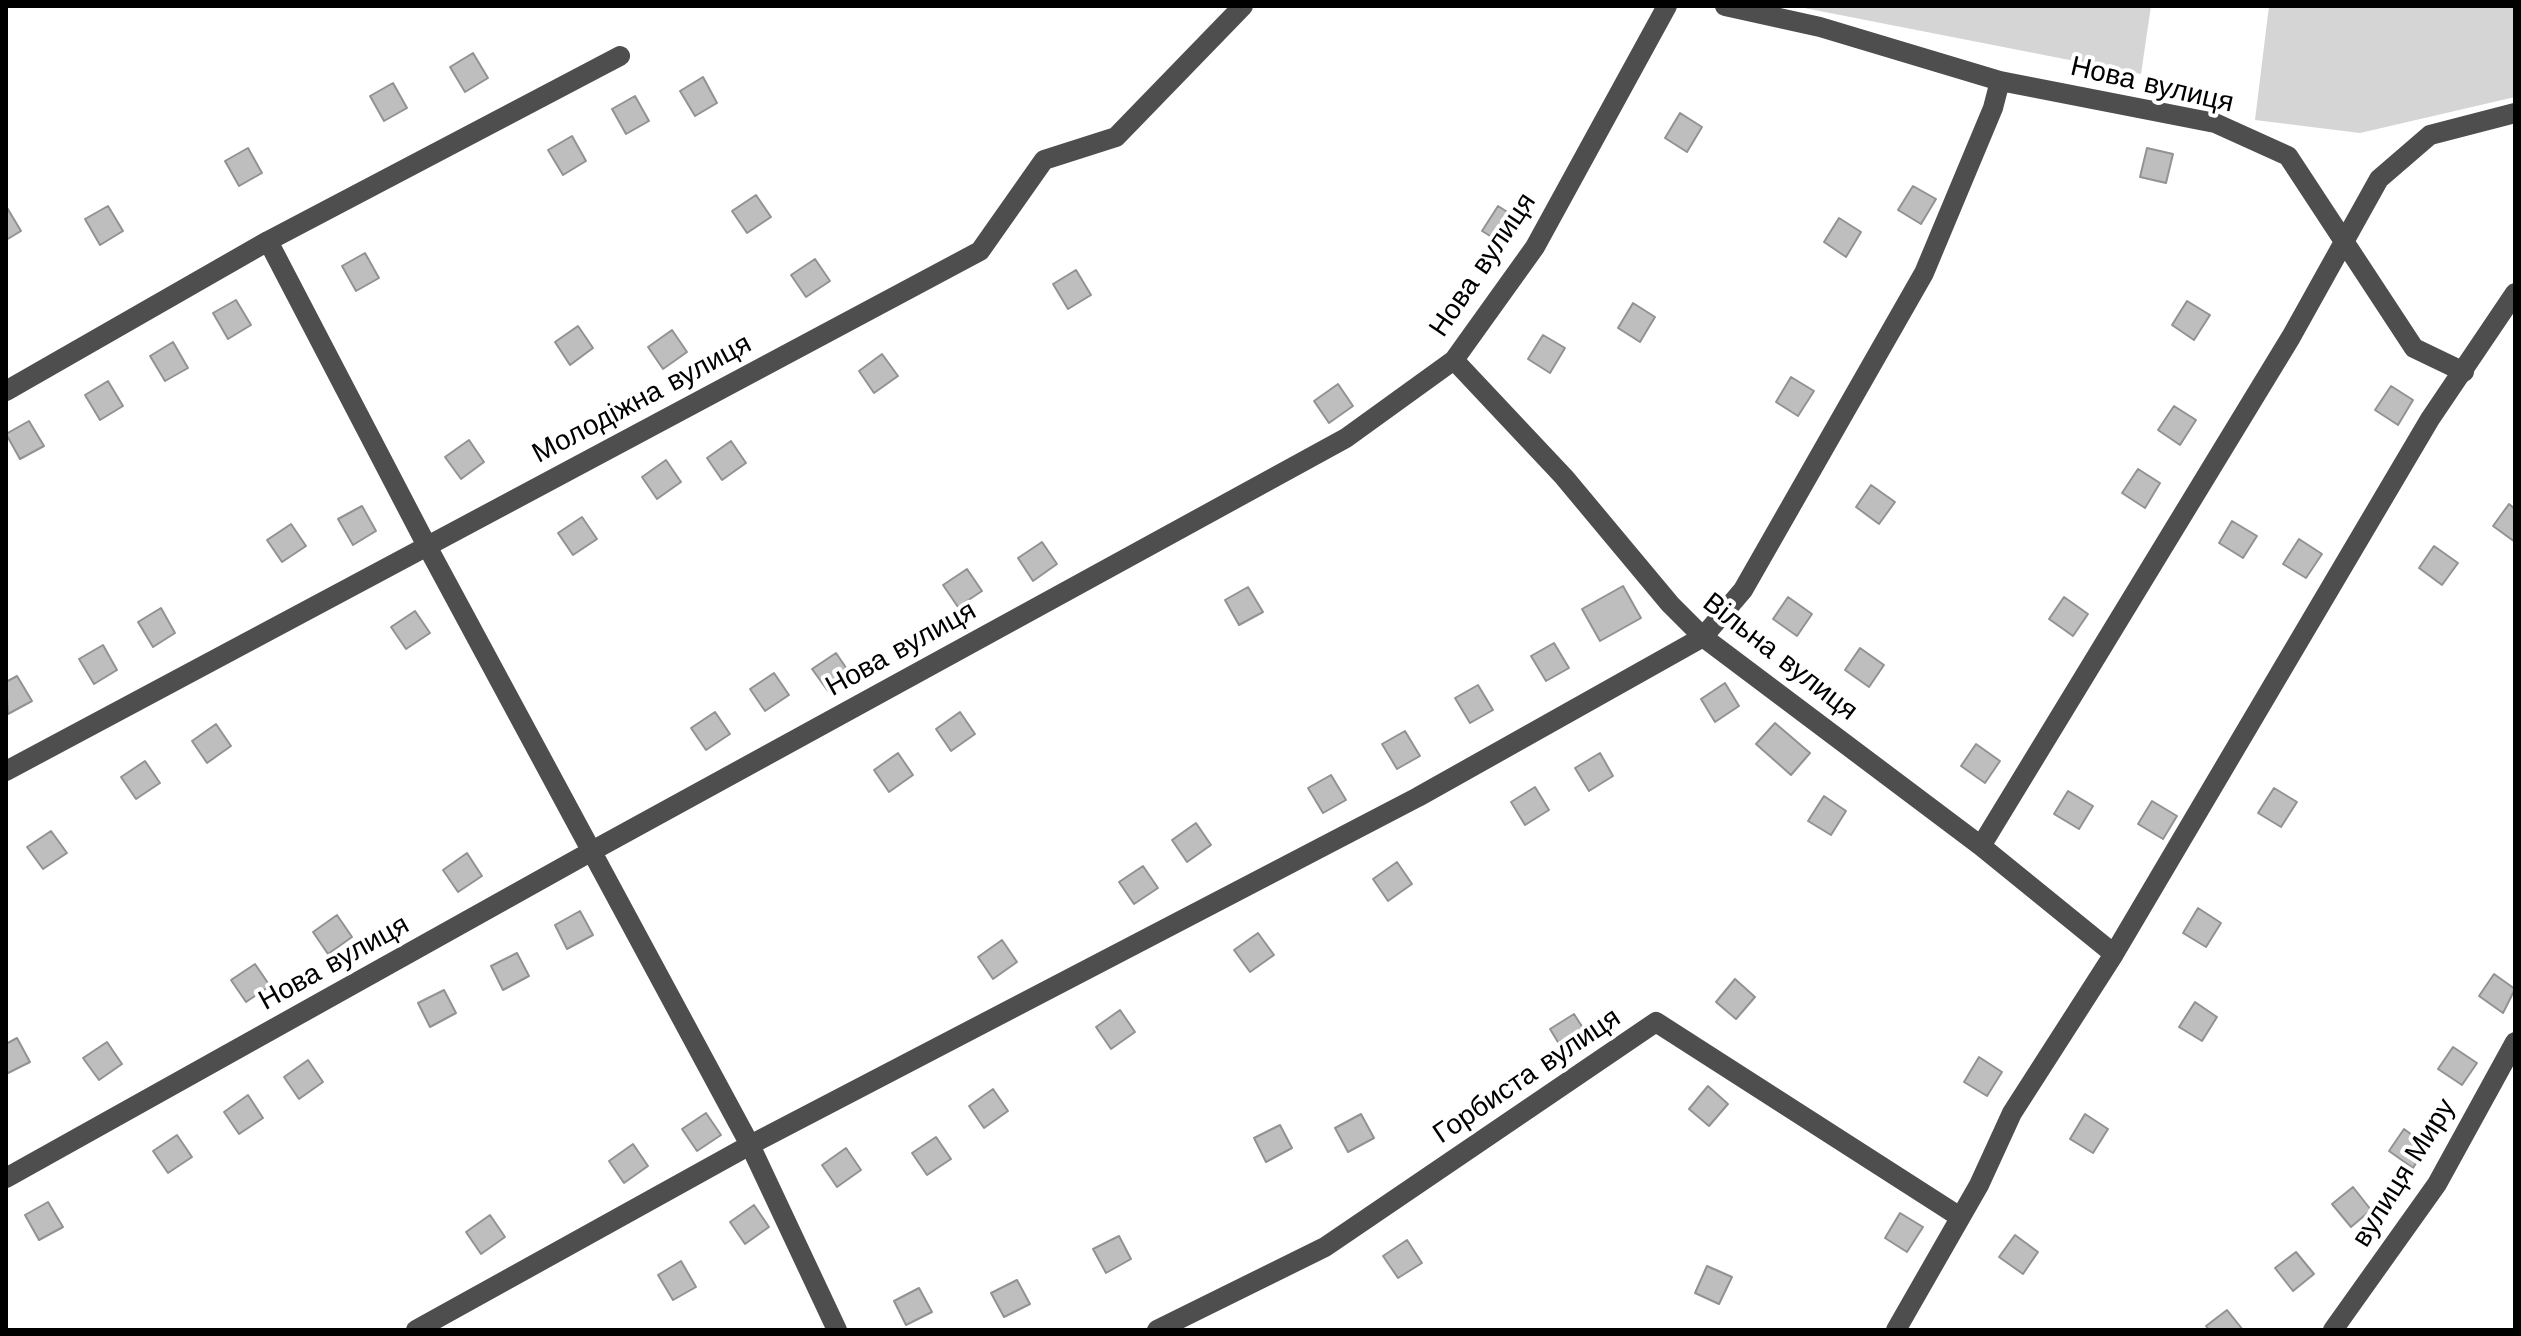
<!DOCTYPE html>
<html>
<head>
<meta charset="utf-8">
<style>
  body { margin:0 }
  #map { position:relative; width:2521px; height:1336px; overflow:hidden; background:#fff; font-family:"Work Sans",sans-serif }
  canvas { display:block }
  .frame { position:absolute; inset:0; border:8px solid #000; pointer-events:none }
</style>
</head>
<body>
<div id="map">
<canvas width="2521" height="1336"></canvas>
<div class="frame"></div>
</div>
<script>
const c = document.querySelector('canvas').getContext('2d');
c.lineJoin = 'round';
function fillPath(path, color) { c.fillStyle = color; c.fill(path, 'evenodd'); }
function stroke(path, color, width, dash) { c.strokeStyle = color; c.lineWidth = width; c.lineCap = dash ? 'butt' : 'round'; c.setLineDash(dash || []); c.stroke(path); }
function label(font, color, halo, rows, align = 'center') {
  c.font = font + ' "Work Sans",sans-serif'; c.lineWidth = 8; c.setLineDash([]); c.textBaseline = 'middle'; c.strokeStyle = halo; c.fillStyle = color; for (const [text, x, y, turn = 0] of rows) {
    c.save(); c.translate(x, y); c.rotate((+turn || 0) * Math.PI / 180); c.textAlign = isNaN(turn) ? turn : align; if (halo) c.strokeText(text, 0, 0); c.fillText(text, 0, 0); c.restore();
  }
}
const green = new Path2D(`
  M1794,6H2151L2141,74Z
  M2269,6H2515V97L2360,133L2255,120Z`);
const building = new Path2D(`
  M473,53L488,78L465,92L450,67Z
  M703,77L717,103L695,116L680,91Z
  M393,83L407,108L384,121L370,96Z
  M635,96L649,121L626,134L612,109Z
  M1680,113L1702,127L1687,152L1665,138Z
  M572,136L586,161L563,175L548,150Z
  M248,148L262,173L239,186L225,161Z
  M2147,148L2173,154L2166,183L2140,177Z
  M1913,186L1936,199L1921,224L1898,210Z
  M756,195L771,217L747,233L732,211Z
  M6,206L21,231L6,240Z
  M108,206L123,231L100,245L85,219Z
  M1498,206L1520,220L1505,245L1482,231Z
  M1839,218L1861,232L1846,257L1824,242Z
  M365,253L379,278L356,291L342,266Z
  M815,259L830,281L806,297L791,275Z
  M1076,270L1091,295L1068,309L1053,284Z
  M236,300L251,325L228,339L213,313Z
  M2187,301L2210,315L2194,340L2172,325Z
  M1633,303L1655,317L1640,342L1618,328Z
  M578,326L593,348L570,365L555,342Z
  M672,330L687,352L663,369L648,347Z
  M1543,335L1565,348L1550,373L1528,359Z
  M173,342L188,368L165,381L150,356Z
  M882,354L898,376L874,393L859,371Z
  M1791,377L1814,391L1798,416L1776,402Z
  M108,381L123,406L100,420L85,395Z
  M1338,384L1353,406L1329,423L1314,401Z
  M2391,386L2413,400L2398,425L2375,410Z
  M2174,406L2196,420L2180,445L2158,430Z
  M29,421L44,446L20,459L6,434Z
  M469,440L484,462L461,479L445,457Z
  M731,441L746,463L722,480L707,458Z
  M666,460L681,482L657,499L642,477Z
  M2138,469L2160,483L2145,508L2122,493Z
  M1871,485L1895,502L1879,524L1856,507Z
  M2509,504L2515,509V542L2493,526Z
  M362,506L376,531L353,545L338,519Z
  M582,517L597,539L573,555L558,533Z
  M2232,521L2257,536L2243,558L2219,543Z
  M291,524L306,546L282,562L267,540Z
  M2299,539L2322,554L2306,578L2283,564Z
  M1042,542L1057,564L1033,581L1018,558Z
  M2434,546L2458,563L2442,585L2419,568Z
  M967,569L982,591L958,607L943,585Z
  M1623,586L1641,618L1600,641L1582,609Z
  M1248,587L1263,612L1239,625L1225,600Z
  M1788,597L1812,614L1797,636L1773,619Z
  M2064,597L2088,614L2073,636L2049,619Z
  M161,608L175,633L153,647L138,622Z
  M415,611L430,633L406,649L391,627Z
  M1554,643L1569,668L1546,681L1531,656Z
  M103,645L117,670L94,684L79,659Z
  M1860,648L1884,665L1869,687L1845,670Z
  M836,653L851,675L828,691L812,669Z
  M774,673L789,695L765,711L750,689Z
  M17,676L32,701L8,714L6,682Z
  M1725,683L1739,706L1715,722L1701,699Z
  M1478,685L1493,710L1470,723L1455,698Z
  M715,712L730,734L706,750L691,728Z
  M960,712L975,734L951,751L936,729Z
  M1775,723L1810,753L1791,775L1756,744Z
  M216,724L231,746L207,763L192,741Z
  M1405,731L1420,756L1397,769L1382,744Z
  M1976,744L2000,761L1985,783L1961,766Z
  M898,753L913,775L889,792L874,770Z
  M1600,753L1613,776L1589,791L1575,768Z
  M145,761L160,783L136,799L121,777Z
  M1331,775L1346,800L1323,813L1308,788Z
  M1535,787L1549,810L1525,825L1511,802Z
  M2274,788L2297,802L2281,827L2258,813Z
  M2068,791L2093,806L2079,829L2054,814Z
  M1824,796L1846,811L1831,835L1808,821Z
  M2152,801L2177,816L2163,839L2138,824Z
  M1196,823L1211,845L1187,862L1172,840Z
  M51,831L67,853L43,869L27,847Z
  M467,853L482,876L458,892L443,870Z
  M1397,862L1412,884L1388,901L1373,879Z
  M1143,866L1158,888L1134,904L1119,882Z
  M2198,908L2221,923L2206,947L2183,933Z
  M580,911L593,935L567,949L555,925Z
  M337,915L352,937L328,954L313,932Z
  M1258,933L1274,955L1250,972L1234,950Z
  M1002,940L1017,962L993,979L978,957Z
  M517,953L529,976L503,990L491,966Z
  M255,964L270,986L246,1002L231,980Z
  M2494,974L2515,989L2503,1013L2479,996Z
  M1735,979L1755,997L1736,1019L1716,1002Z
  M444,990L456,1013L430,1027L418,1003Z
  M2195,1002L2217,1017L2202,1041L2179,1027Z
  M1120,1010L1135,1032L1111,1049L1096,1027Z
  M1574,1014L1588,1036L1564,1052L1550,1029Z
  M17,1038L30,1062L6,1074V1044Z
  M107,1042L122,1064L99,1080L83,1058Z
  M2453,1047L2477,1063L2462,1085L2438,1069Z
  M1979,1057L2002,1072L1987,1096L1964,1082Z
  M308,1060L323,1082L299,1099L284,1077Z
  M1708,1086L1728,1104L1709,1126L1689,1109Z
  M993,1089L1008,1111L984,1128L969,1106Z
  M248,1095L263,1118L239,1134L224,1112Z
  M706,1113L721,1135L697,1151L682,1129Z
  M1361,1114L1374,1138L1348,1152L1335,1128Z
  M2085,1114L2108,1129L2093,1153L2070,1139Z
  M1280,1125L1292,1148L1266,1162L1254,1138Z
  M2404,1129L2427,1146L2413,1168L2389,1151Z
  M177,1135L192,1157L168,1173L153,1151Z
  M936,1137L951,1159L927,1175L912,1153Z
  M633,1144L648,1166L624,1183L609,1161Z
  M846,1148L861,1170L837,1187L822,1165Z
  M2353,1187L2371,1210L2351,1227L2332,1204Z
  M48,1202L63,1227L39,1240L25,1215Z
  M754,1205L769,1227L745,1244L730,1222Z
  M1900,1213L1923,1227L1907,1252L1885,1238Z
  M490,1215L505,1237L481,1254L466,1232Z
  M2015,1235L2038,1252L2023,1274L1999,1257Z
  M1119,1236L1131,1259L1106,1273L1093,1249Z
  M1407,1240L1422,1263L1398,1278L1383,1256Z
  M2296,1252L2314,1274L2293,1291L2275,1268Z
  M681,1261L696,1287L673,1300L658,1275Z
  M1707,1266L1732,1277L1719,1304L1695,1293Z
  M1017,1280L1030,1304L1004,1317L991,1293Z
  M919,1288L932,1312L906,1325L894,1301Z
  M2227,1310L2243,1330H2209L2206,1326Z`);
const minor = new Path2D(`
  M1725,6L1820,27L2000,81L2215,123L2288,156L2414,348L2464,372
  M268,241L620,56
  M1454,360L1564,477L1670,604L1703,637L1981,846L2114,954
  M6,391L268,241L427,546L750,1145L837,1330
  M6,771L980,251L1044,160L1116,137L1243,6
  M1981,846L2291,337L2379,179L2430,135L2515,113
  M6,1178L592,851L1346,438L1454,360L1535,247L1667,6
  M416,1330L750,1145L1418,797L1703,637L1743,590L1924,273L1993,108L2000,81
  M1157,1330L1325,1247L1656,1022L1960,1217
  M1896,1330L1979,1185L2012,1113L2114,954L2430,419L2515,293
  M2333,1330L2437,1184L2515,1042`);
const streetNames = [
  ["Нова вулиця",2152,85,13],
  ["Нова вулиця",1483,265,-56],
  ["Молодіжна вулиця",642,399,-28],
  ["Нова вулиця",901,649,-29],
  ["Вільна вулиця",1780,657,38],
  ["Нова вулиця",334,963,-29],
  ["Горбиста вулиця",1527,1076,-34],
  ["вулиця Миру",2404,1173,-58]
];
fillPath(green, '#d5d5d5');
fillPath(building, '#bebebe');
stroke(building, '#929292', 2);
stroke(minor, '#4e4e4e', 20);
label('28px', '#000', '#fff', streetNames);
</script>
</body>
</html>
